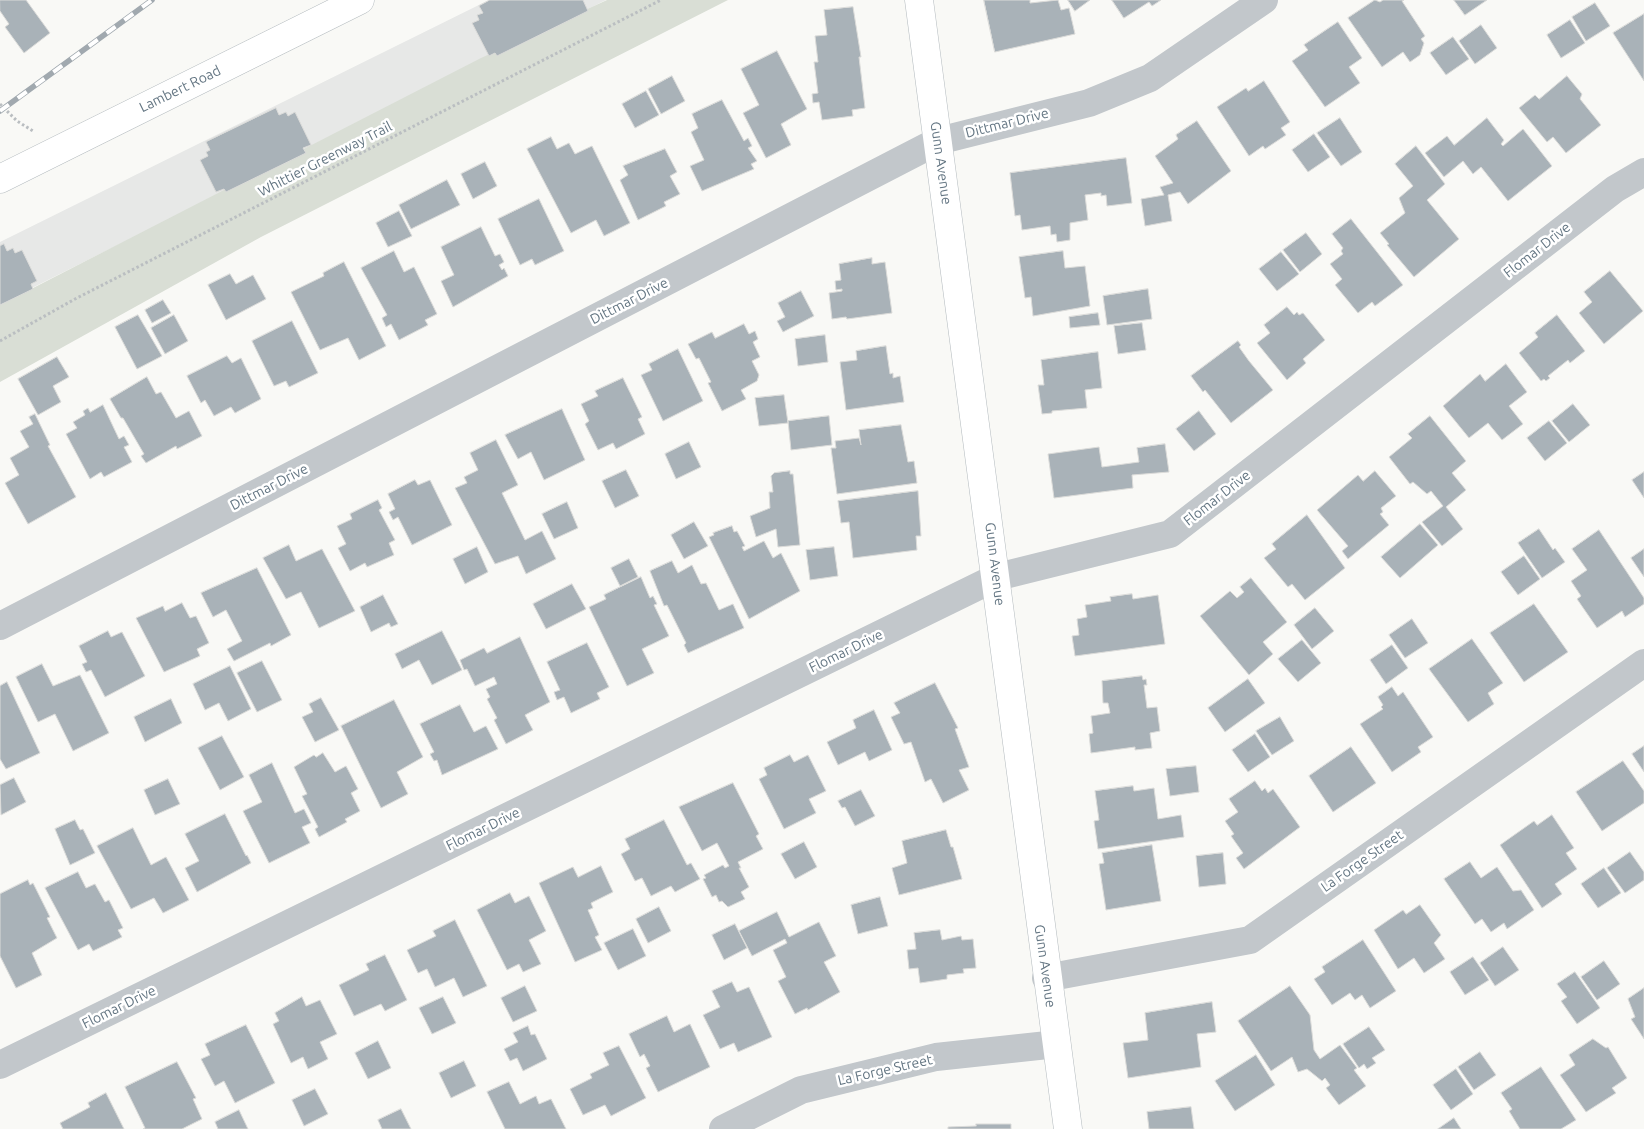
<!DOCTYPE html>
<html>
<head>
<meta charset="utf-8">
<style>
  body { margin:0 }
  canvas { display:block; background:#f9f9f6 }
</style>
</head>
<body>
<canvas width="1644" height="1129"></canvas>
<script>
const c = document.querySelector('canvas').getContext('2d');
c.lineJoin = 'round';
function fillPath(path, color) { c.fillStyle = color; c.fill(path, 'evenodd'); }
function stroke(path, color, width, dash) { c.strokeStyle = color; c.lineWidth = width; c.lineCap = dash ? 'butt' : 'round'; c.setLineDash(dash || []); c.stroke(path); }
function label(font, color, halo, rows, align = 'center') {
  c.font = font + ' Ubuntu,sans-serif'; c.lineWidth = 5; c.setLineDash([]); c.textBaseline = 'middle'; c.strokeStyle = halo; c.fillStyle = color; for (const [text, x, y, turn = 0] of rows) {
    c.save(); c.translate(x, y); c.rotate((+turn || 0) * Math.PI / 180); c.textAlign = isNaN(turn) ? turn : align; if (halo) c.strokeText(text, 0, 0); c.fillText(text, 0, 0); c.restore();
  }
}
const built = new Path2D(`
  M489,0H606L0,304V242Z`);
const green = new Path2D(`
  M607,0H728L261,237L0,382V305L481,58Z`);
const building = new Path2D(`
  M0,0H26L50,33L24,53L5,27L9,24L0,11Z
  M490,0H583L588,11L497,56L495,53L489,56L472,23L479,20L477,15L483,13L479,6Z
  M984,0H1030V3L1058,0L1061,10L1069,8L1075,34L995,52Z
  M1068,0H1090L1075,11Z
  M1112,0H1161L1152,6L1149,2L1124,18Z
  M1375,0L1380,2L1383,0H1404L1402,1L1425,36L1421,39L1424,43L1420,55L1410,62L1403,52L1382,67L1348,18Z
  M1454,0H1487L1465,15Z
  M1595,3L1610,26L1586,41L1572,17Z
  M853,7L861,57H859L865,108L852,110L853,116L822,120L819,102L813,103L812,94L818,93L814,62H818L815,36L827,35L824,10Z
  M1644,14V81L1613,33Z
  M1570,20L1585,43L1561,58L1547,35Z
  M1338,22L1362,58L1349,67L1360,83L1325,107L1292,61L1308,50L1304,45Z
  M1481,25L1497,48L1475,64L1459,41Z
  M1453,37L1469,59L1446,75L1430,53Z
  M777,51L807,109L781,124L791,145L766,158L743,113L759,105L741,69Z
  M672,76L685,101L661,114L648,89Z
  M1567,76L1582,94L1580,99L1601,125L1566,153L1553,137L1547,142L1519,108L1535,95L1539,99Z
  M1264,81L1290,122L1281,128L1286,135L1265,149L1263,146L1249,156L1217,107L1246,88L1248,91Z
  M646,91L659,115L635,128L622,104Z
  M722,100L744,141L748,138L752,146L748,148L757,161L751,164L754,169L702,191L690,166L704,160L691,132L698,128L692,114Z
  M276,108L279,115L286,112L288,116L295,112L311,145L303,148L306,153L226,192L224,189L216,192L200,160L208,156L206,152L210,150L206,142Z
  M1340,118L1362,152L1341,166L1317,133Z
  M1487,118L1504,140L1501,144L1503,146L1523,129L1552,166L1508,201L1481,167L1473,174L1463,161L1444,177L1425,153L1447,136L1454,145Z
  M1197,121L1231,171L1188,204L1180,192L1168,195L1172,221L1145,226L1141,199L1164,195L1160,187L1173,183L1155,156L1178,139L1176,135Z
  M1314,134L1330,157L1308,172L1292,150Z
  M551,137L557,149L569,143L575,154L592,146L630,223L604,236L596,220L571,233L527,149Z
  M1416,146L1445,184L1427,200L1459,239L1414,277L1387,245L1389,244L1380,233L1405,213L1399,198L1413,186L1395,164Z
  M665,149L677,172L670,176L680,194L664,202L666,206L638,220L620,180L628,175L623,166Z
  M1126,158L1132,203L1107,206L1106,195L1101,196V193L1085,195L1088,220L1070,223V240L1057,242L1056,234L1051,235L1050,226L1022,230L1020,215L1015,216L1010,173Z
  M485,162L497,186L473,199L461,174Z
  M447,180L460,205L411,229L399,205Z
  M539,199L564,251L535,265L532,259L520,265L498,219Z
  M399,211L412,236L388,247L376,223Z
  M1351,219L1403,285L1375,306L1372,302L1358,313L1335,285L1342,279L1330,264L1343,254L1341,251L1343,248L1332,234Z
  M481,227L495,256L500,254L504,262L499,265L502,270L504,268L508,276L453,307L441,281L454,275L441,247Z
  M1306,233L1322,254L1300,272L1283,250Z
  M4,244L7,251L13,248L15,253L22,250L37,281L31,284L33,289L0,305V246Z
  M394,251L404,272L414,267L437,314L425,320L428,325L399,340L391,324L386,327L382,318L387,315L361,268Z
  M1063,251L1065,268L1085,266L1090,306L1033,316L1031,297L1025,298L1019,257Z
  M1281,252L1299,274L1277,291L1259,269Z
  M872,258V264L885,262L892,313L847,319L846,317L832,319L829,293L842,291V289L836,290L835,281L841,280L839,264Z
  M344,262L386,346L359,360L348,338L320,350L291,292L324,276L323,273Z
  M1610,271L1643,311L1604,344L1579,313L1592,302L1584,292Z
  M230,274L236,284L253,275L266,299L226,320L208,285Z
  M1148,289L1152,319L1107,325L1103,296Z
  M801,291L814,316L783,332L777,321L785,317L778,303Z
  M163,300L171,313L152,323L145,310Z
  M1287,307L1294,315L1297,312L1299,315L1303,313L1325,340L1303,359L1306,363L1287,380L1257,343L1270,333L1264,325Z
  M1098,313L1100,325L1070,328L1069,317Z
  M138,315L162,356L137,369L115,327Z
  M174,315L188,341L165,354L151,328Z
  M1557,315L1585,351L1570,363L1568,360L1548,376L1550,378L1546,381L1544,379L1541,381L1519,353L1538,337L1535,333Z
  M292,321L318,373L289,387L286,381L274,386L252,341Z
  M1142,323L1146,350L1118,354L1114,326Z
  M744,324L749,334L755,331L758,339L753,342L760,357L752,361L759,375L757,381L741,390L746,399L722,411L708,383L711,382L699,358L696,359L688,344L712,332L715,338Z
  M825,335L828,362L798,366L795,339Z
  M1238,341L1241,345L1239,347L1249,361L1273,390L1231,423L1205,390L1203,392L1191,376Z
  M886,346L890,374L893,373V378L900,376L904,402L846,410L840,362L857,360L856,351Z
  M678,349L703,401L663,421L641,375L652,370L649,364Z
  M1098,352L1102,388L1085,390L1087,408L1052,411V413L1042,414L1038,385H1044L1041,360Z
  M227,356L232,363L241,358L261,399L235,413L231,407L214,416L205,400L201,403L187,376Z
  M57,357L69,377L53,386L61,402L38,415L18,379Z
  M1506,364L1527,392L1509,406L1523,424L1502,440L1488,423L1469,438L1443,406L1480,374L1485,381Z
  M147,377L156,394L161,392L176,418L189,411L202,436L177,449L176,446L146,463L141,456L144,454L123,418H121L110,399Z
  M623,378L642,417L638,419L645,434L616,449L613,443L598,450L585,424L589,421L581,404L598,396L595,391Z
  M784,395L788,423L759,426L755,398Z
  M1573,404L1590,425L1569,442L1552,421Z
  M103,405L119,439L124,436L129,445L124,447L132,462L104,477L101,472L90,479L66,434L77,428L73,422L85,415L83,411L88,408L90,412Z
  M562,409L585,460L544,480L531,452L518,459L505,435Z
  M1199,411L1216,434L1194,451L1176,429Z
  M35,414L50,445L48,446L76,497L28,524L5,483L19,475L10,458L29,447L20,431L33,424L29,417Z
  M829,416L832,445L791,450L788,421Z
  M1430,416L1466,461L1452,473L1466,490L1446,507L1463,529L1442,546L1422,522L1443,506L1431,491L1427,494L1413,482L1410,484L1389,457L1412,438L1408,434Z
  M1549,421L1567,443L1545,461L1527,438Z
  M901,425L908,462L914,461L917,483L837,494L831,448H836L835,441L859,438L861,445L859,430Z
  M496,440L518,485L502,493L525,540L542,531L556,559L526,574L518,556L495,564L455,488L467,483L464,477L478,470L470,453Z
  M689,442L701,467L676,479L665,454Z
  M1165,444L1169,472L1132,475L1133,488L1054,498L1048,454L1099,447L1102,467L1139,462L1137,448Z
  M626,470L639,496L615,508L602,481Z
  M790,471V474H793L800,545L778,547L776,529L756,537L750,516L770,508L769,492H773L771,476L774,473Z
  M1375,471L1396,496L1381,508L1383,512L1380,514L1389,525L1348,559L1342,551L1348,546L1317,510L1358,475L1363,481Z
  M1644,472V498L1632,480Z
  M415,480L418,485L430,480L452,525L412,545L398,517L393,520L389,512L395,509L388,494Z
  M918,491L921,536H916L917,550L853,558L849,522L841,523L838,501Z
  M378,500L382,508L379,510L395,540L389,543L394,555L367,567L365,563L350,571L338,548L346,544L337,526L352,519L350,514Z
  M567,502L578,528L554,539L542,514Z
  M1307,515L1345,568L1305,600L1292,584L1288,587L1264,558L1276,549L1272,544Z
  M694,522L708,546L684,559L671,535Z
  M1420,524L1438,545L1400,578L1381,557Z
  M732,526L734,532L737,531L745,546L742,547L744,551L764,541L773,558L781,553L800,591L749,619L709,537L714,535L713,533Z
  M1539,529L1553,550L1555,548L1565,562L1542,578L1518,543Z
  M1599,530L1644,598V604L1625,617L1622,611L1597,628L1577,599L1581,596L1571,581L1587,570L1572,549Z
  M289,545L296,561L322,549L355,611L319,628L301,592L286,599L263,558Z
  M477,547L488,572L465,584L453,559Z
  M834,547L838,576L810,580L806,550Z
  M1644,549V577L1631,558Z
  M1524,556L1540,579L1518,595L1501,572Z
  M629,559L638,577L620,586L611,568Z
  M672,561L678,573L692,565L701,584L706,583L719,610L733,604L744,628L688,653L684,645L686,643L667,605L664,606L650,571Z
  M257,568L291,635L271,646L270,643L234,661L227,649L242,641L226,610L213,617L201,593Z
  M641,577L650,598L653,596L657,604L654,605L669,636L642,649L654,673L627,686L589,607L606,599L604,595Z
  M1251,578L1287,622L1263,642L1273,654L1249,675L1200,616L1230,591L1237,598L1244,592L1240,587Z
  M572,584L586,609L546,629L533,604Z
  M1132,594L1133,599L1158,595L1165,644L1075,656L1072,636L1079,635L1077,619L1087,617L1085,605L1111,601L1110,597Z
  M383,595L398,624L391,627L389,623L371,632L360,607Z
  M182,603L190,618L196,616L209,643L197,649L200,656L164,672L136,618L163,606L165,611Z
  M1534,604L1568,652L1524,682L1490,633Z
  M1315,608L1334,631L1312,649L1294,625Z
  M1412,619L1428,643L1405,658L1389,635Z
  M108,631L111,637L122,632L145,676L105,697L91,670L86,672L82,664L87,662L79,646Z
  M442,631L462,670L432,685L419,660L402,669L395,654Z
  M520,637L550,702L525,715L533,730L506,744L494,720L497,718L487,699L490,697L486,689L497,684L494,677L475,686L467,669L464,670L460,660L484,648L487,653Z
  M1472,639L1503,683L1488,693L1494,704L1468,722L1429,669Z
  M1302,640L1321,663L1298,682L1278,659Z
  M587,643L609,687L597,693L600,699L571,713L564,697L557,700L554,692L560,690L547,662Z
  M1392,645L1408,668L1386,684L1370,660Z
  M262,661L282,700L257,712L237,673Z
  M42,664L53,686L80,675L109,733L73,751L55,714L38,722L16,677Z
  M230,666L251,709L228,721L219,703L205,710L193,684Z
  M1142,676L1143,680L1146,679L1147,685H1144L1147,708L1157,707L1160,731L1150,733L1152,748L1135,750V747L1091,753L1089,734L1093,733L1091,716L1110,713L1108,703H1103L1102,681Z
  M1248,679L1265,703L1225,732L1208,708Z
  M7,682L40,753L6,769L0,759V686Z
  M935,683L958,728L955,729L969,767L959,770L969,790L943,803L931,779L925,782L911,742L904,744L891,717L900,713L894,703Z
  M1392,687L1398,696L1403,692L1433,737L1418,747L1421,752L1392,772L1360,724L1383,709L1381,707L1383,705L1378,697Z
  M321,698L339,730L315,742L302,717L313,712L309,704Z
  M171,699L182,723L145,742L134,717Z
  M394,700L423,757L397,772L408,794L381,808L341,726Z
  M460,705L474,732L486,726L498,749L442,775L437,760L434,761L430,754L434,752L420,724Z
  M874,710L892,750L869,761L865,752L838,765L827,742L856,728L853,720Z
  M1280,717L1294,741L1272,755L1256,731Z
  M1255,734L1270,757L1248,772L1232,750Z
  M222,736L244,777L220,790L198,748Z
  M1644,746V772L1632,754Z
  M1351,747L1376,783L1333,812L1309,776Z
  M323,753L335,772L346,766L358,789L351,793L360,811L345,819L347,822L319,837L315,829L318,827L302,796L307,794L294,767L314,755L316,757Z
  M790,755L794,762L808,755L826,791L809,799L816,813L784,829L759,779L767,775L764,768Z
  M1623,761L1644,791V803L1602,831L1576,792Z
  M272,763L295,813L304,809L311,823L302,827L310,843L269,863L243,811L262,802L249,775Z
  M1196,766L1199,792L1170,796L1166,769Z
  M14,778L26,802L1,815L0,785Z
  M168,779L180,804L155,815L144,790Z
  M1255,781L1262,791L1265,788L1268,793L1273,789L1300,827L1244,869L1236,858L1243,853L1231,836L1234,834L1225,821L1238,812L1229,799Z
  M733,783L759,834L756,836L763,849L738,862L741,868H739L749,887L741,892L745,899L728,907L722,901L719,902L716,895L712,897L703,879L706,878L704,875L723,865L725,868L729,866L717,843L702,851L679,807Z
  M1133,786L1134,791L1154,788L1158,819L1181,815L1184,837L1098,849L1094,821L1099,820L1095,791Z
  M861,790L875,816L855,826L845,807L842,808L838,801Z
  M225,814L246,856L247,855L251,863L197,892L185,868L199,861L185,834Z
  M1552,815L1574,848L1566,853L1577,869L1555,884L1562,894L1542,908L1500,845L1534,821L1537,825Z
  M75,820L80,830L83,829L95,853L70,865L55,829Z
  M664,820L687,865L691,863L700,879L675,892L671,886L651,896L642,878L635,881L621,854L630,849L625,839Z
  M133,828L151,865L166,857L189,900L163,913L154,898L131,909L97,846Z
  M946,830L951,847H953L962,879L899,895L892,868L907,863L902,841Z
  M804,842L817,867L795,879L781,854Z
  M1152,845L1161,901L1106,910L1099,864L1104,863L1102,853Z
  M1630,852L1644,872V880L1625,893L1607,868Z
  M1223,853L1226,884L1199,887L1196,856Z
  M1470,862L1481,878L1497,867L1513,891L1521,890L1534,910L1507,929L1504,923L1491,932L1482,919L1475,924L1444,879Z
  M601,866L613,892L591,903L593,908L588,910L599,935L595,937L602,950L575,962L539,883L573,867L578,877Z
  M1604,868L1621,893L1598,908L1581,884Z
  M78,872L86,888L95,884L105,902L109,900L123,928L118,930L122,937L93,951L89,944L78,950L45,888Z
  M28,880L30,885L33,883L50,917L47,918L57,938L32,953L42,975L16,988L0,956V894Z
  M510,893L515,903L529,896L546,931L529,940L541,964L523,972L519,964L507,970L477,910Z
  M880,897L888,926L858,934L851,905Z
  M1420,905L1441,935L1434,943L1445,959L1424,973L1414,958L1398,969L1374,930L1403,910L1406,914Z
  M659,907L671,931L648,943L636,919Z
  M777,912L789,937L819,922L836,956L824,962L840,992L808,1010L807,1008L795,1014L778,981L786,977L773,950L787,943L785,939L752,956L739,931Z
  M455,920L487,986L463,997L454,978L435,987L427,969L418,973L407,950L436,936L433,931Z
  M735,924L747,948L724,960L712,935Z
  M633,929L646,956L618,970L604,943Z
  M940,930L942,940L961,936L962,940L973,939L976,968L963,969L964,973L947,975V979L920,983L918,968L909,969L907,950L916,949L914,933Z
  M1363,940L1396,991L1370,1008L1362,995L1355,1000L1350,993L1332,1005L1314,979L1325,972L1322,967Z
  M1503,947L1519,970L1495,986L1480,963Z
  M385,955L407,1000L385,1011L381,1004L354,1016L339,985L369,970L366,964Z
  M1473,957L1489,980L1465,995L1450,972Z
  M1604,961L1620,984L1597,1000L1581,977Z
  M1575,972L1600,1008L1577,1024L1561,1001L1567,997L1557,984Z
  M732,982L737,992L749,987L772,1037L738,1052L734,1043L720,1049L703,1015L720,1007L712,991Z
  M525,986L537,1011L513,1022L501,998Z
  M1290,986L1310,1015L1314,1050L1320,1059L1340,1045L1357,1068L1354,1070L1366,1086L1339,1105L1326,1088L1330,1085L1325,1078L1322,1081L1307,1069L1298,1072L1292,1057L1271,1071L1238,1021Z
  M1644,988V1039L1631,1019L1635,1017L1628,999Z
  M302,997L306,1006L320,1000L337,1034L320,1042L328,1059L308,1069L303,1057L291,1063L273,1024L279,1021L275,1013Z
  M443,997L456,1023L432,1034L419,1008Z
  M1212,1002L1216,1032L1197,1034L1201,1067L1128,1078L1123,1043L1148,1040L1145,1013Z
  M667,1016L674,1032L690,1024L710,1067L658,1092L646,1068L650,1066L644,1054L640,1057L629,1034Z
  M246,1025L275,1083L235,1103L224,1081L215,1086L201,1059L210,1055L205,1044Z
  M528,1026L531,1035L535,1034L547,1059L523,1071L517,1058L510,1061L504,1049L518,1042L513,1033Z
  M1369,1027L1385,1050L1372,1058L1376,1063L1367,1069L1364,1064L1359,1068L1343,1044Z
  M1593,1039L1606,1048L1608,1047L1627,1078L1612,1088L1616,1093L1586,1112L1560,1075L1575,1065L1569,1055Z
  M378,1041L391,1068L368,1079L355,1053Z
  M619,1046L646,1098L611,1116L605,1105L583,1115L570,1089L592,1078L590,1074L609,1065L603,1053Z
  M1480,1052L1496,1075L1474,1090L1458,1067Z
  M1256,1055L1275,1085L1235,1111L1215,1081Z
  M464,1061L476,1086L451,1098L439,1073Z
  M177,1062L196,1098L193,1099L202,1119L182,1129H143L145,1128L125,1087Z
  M1541,1067L1576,1120L1561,1129H1520L1509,1111L1512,1109L1501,1093Z
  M1456,1069L1473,1094L1451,1110L1433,1085Z
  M509,1082L520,1104L536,1096L539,1104L551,1099L566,1129H505L487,1092Z
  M315,1089L328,1114L304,1126L292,1100Z
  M106,1093L124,1129H63L60,1123L90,1107L88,1103Z
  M1191,1107L1194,1129H1149L1147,1112Z
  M401,1109L411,1129H382L378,1120Z
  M239,1110L248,1129H218L215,1122Z
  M1454,1118L1461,1129H1438Z
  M976,1124H1011V1129H948V1127L976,1126Z`);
const path = new Path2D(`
  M0,104L17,121L33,131
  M0,341L75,299L661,0`);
const street = new Path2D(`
  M0,626L938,141L1089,103L1150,78L1264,0
  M1046,978L1250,940L1644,663
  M0,1065L997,577L1170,534L1615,189L1644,172
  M723,1129L801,1090L936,1057L1057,1044`);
const secondary = new Path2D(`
  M919,0L1068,1129
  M0,179L360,0`);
const rail = new Path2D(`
  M0,111L152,0`);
const streetNames = [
  ["Lambert Road",180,89,-26],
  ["Dittmar Drive",1007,123,-14],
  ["Whittier Greenway Trail",325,159,-27],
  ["Gunn Avenue",941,163,82],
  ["Flomar Drive",1537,250,-38],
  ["Dittmar Drive",629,301,-27],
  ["Dittmar Drive",269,487,-27],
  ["Flomar Drive",1217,498,-38],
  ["Gunn Avenue",995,564,83],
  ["Flomar Drive",846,651,-26],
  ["Flomar Drive",483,829,-26],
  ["La Forge Street",1362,861,-35],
  ["Gunn Avenue",1045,966,82],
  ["Flomar Drive",119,1007,-26],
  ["La Forge Street",885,1070,-13]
];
fillPath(built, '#e7e8e7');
fillPath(green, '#d9ded5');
fillPath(building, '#a9b2b8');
stroke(building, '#dbdbd9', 1);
stroke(secondary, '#b4bbbf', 29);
stroke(path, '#babec1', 3, [2.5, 2.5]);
stroke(street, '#c2c7cb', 28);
stroke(secondary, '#fff', 28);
stroke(rail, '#a1a9af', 5.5);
stroke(rail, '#fff', 4, [11]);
label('14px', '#637582', '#fff', streetNames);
</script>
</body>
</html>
